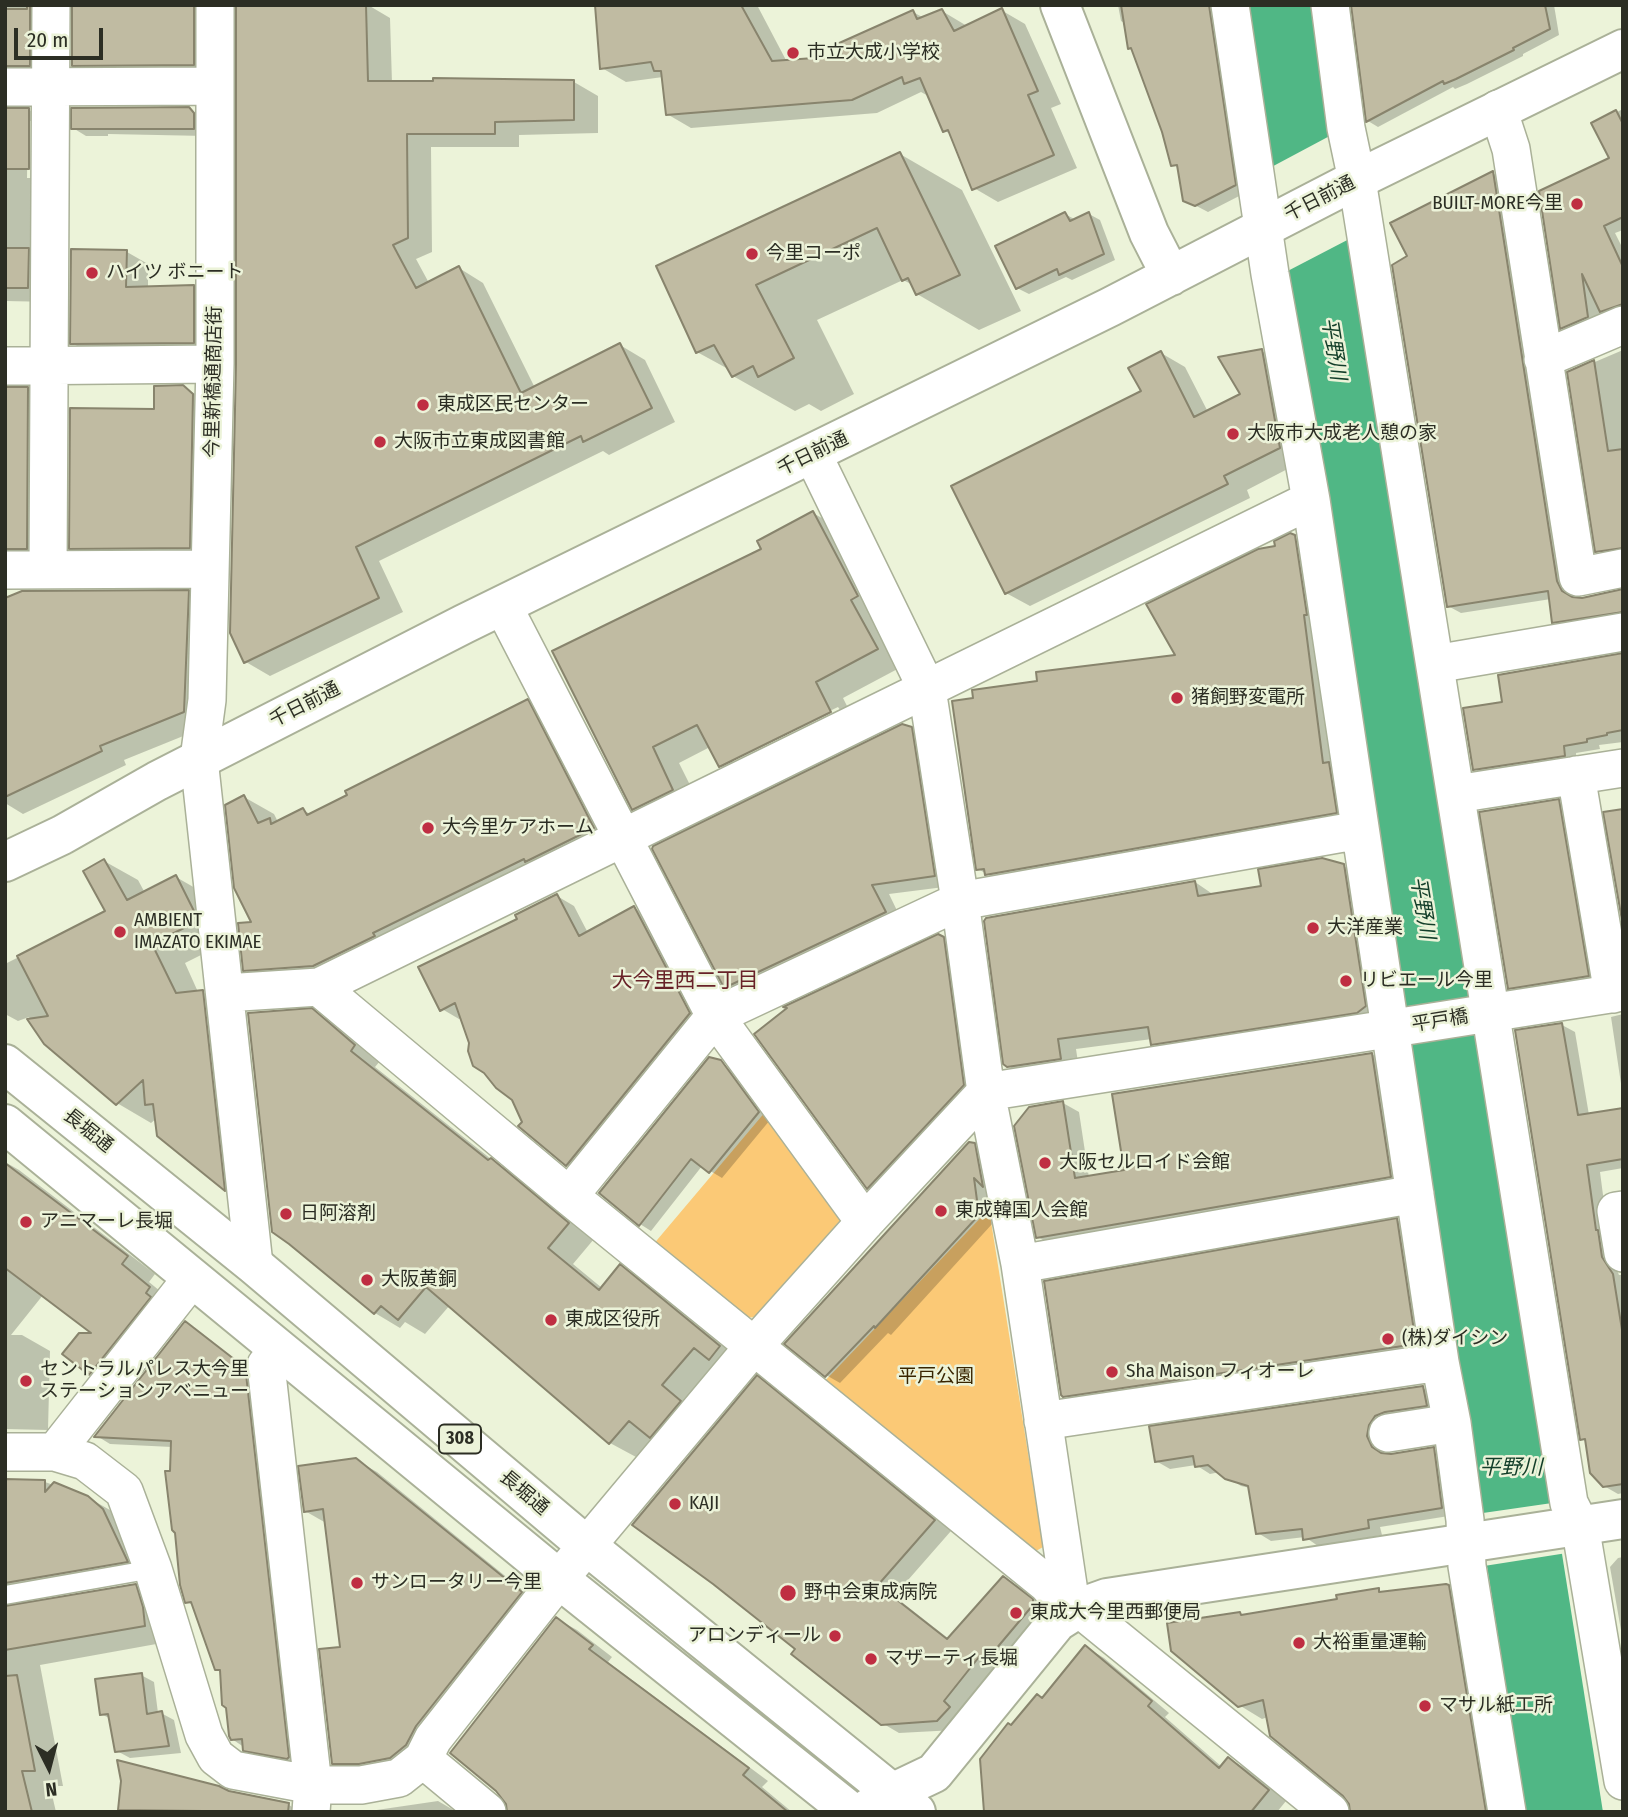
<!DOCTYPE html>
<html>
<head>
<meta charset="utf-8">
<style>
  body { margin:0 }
  #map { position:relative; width:1628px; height:1817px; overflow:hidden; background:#ecf3d9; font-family:"Fira Sans Condensed",sans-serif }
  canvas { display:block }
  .frame { position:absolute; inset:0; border:7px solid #2c2e24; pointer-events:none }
  .north { position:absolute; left:14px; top:1733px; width:70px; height:70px; -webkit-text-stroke:5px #ecf3d9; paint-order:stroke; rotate:174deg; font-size:19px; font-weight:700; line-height:28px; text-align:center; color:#2c2e24 }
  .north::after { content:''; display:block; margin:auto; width:24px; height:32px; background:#2c2e24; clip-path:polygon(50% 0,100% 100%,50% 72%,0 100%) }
  .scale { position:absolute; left:14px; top:28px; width:89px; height:32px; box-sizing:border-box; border:4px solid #2c2e24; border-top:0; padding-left:9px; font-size:21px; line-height:24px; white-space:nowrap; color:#2c2e24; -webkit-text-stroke:5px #ecf3d9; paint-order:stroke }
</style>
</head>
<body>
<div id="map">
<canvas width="1628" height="1817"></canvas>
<div class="frame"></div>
<div class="north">N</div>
<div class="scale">20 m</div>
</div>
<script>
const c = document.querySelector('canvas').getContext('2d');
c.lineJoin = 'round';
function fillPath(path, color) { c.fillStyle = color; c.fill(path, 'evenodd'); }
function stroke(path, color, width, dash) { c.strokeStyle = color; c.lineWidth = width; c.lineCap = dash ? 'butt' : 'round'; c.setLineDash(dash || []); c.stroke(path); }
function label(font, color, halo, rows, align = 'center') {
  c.font = font + ' "Fira Sans Condensed","Noto Sans JP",sans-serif'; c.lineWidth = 5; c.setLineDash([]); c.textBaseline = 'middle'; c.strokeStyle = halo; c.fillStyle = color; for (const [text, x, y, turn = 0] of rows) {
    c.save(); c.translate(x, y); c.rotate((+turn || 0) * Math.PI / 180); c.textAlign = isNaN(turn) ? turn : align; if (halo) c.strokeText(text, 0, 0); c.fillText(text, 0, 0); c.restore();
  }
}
const green = new Path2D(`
  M766,1111L844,1212L843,1224L758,1317L740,1318L652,1246Z
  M989,1209L1043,1547L1029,1555L821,1385Z`);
const water = new Path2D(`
  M1239,5H1316L1603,1812H1526Z`);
const pier = new Path2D(`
  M1339,131L1355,236L1280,275L1264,171Z
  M1559,1502L1567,1553L1484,1566L1476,1514Z`);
const shadow = new Path2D(`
  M5,5H61L54,79L8,101L10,110H29L54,124L53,302L5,301ZM28,121H31V178H27Z
  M74,5H225L218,78L98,79L73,65Z
  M238,5H368L390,18L392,83L574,82L598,96V133L519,135V147H431L432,252L416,259L429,283L459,268L483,283L535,388L620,345L645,360L675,422L609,455L603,451L379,561L403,612L270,676L246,662L238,364Z
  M597,5H757L787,62L844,58L913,12L924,18L942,11L967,26L1001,10L1025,24L1061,104L1051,108L1077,168L998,202L974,188L952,135L945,131L930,97L921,92L877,113L691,128L667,114L663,77L626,82L602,68Z
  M1118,5H1223L1247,192L1208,212L1185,200L1179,168L1173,164L1163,132L1133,50L1130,48L1126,24L1121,21Z
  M1353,5H1554L1559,35L1523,54V56L1467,84L1455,89L1453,87L1378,127L1368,121Z
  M188,109L202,117L206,136L108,134V136H86L73,128Z
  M1623,109V230L1615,233L1623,249V315L1575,335L1562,328L1611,159L1593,124Z
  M900,154L962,190L1021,311L979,330L917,294L913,285L903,280L817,320L854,394L821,411L809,404L795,411L733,376L730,370L697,352L658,267Z
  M1493,173L1506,181L1570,590L1574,599H1582L1623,591V620L1567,629L1554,622L1551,599L1461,613L1448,606L1409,257Z
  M1065,214L1076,220L1089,214L1100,220L1115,260L1072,280L1066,277L1029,294L1017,288Z
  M127,252L148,264V289L194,287L215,300V355L94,356L72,343Z
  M1623,350V556L1610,558L1597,551L1569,373Z
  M1262,351L1286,365L1303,461L1247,490L1250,498L1030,606L1006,593L1143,392L1161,353L1185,367L1208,412L1243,394Z
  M183,387L206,400L212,560L93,561L71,548L155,411Z
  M5,389H28L52,403L51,562L5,574Z
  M813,513L841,529L905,665L843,698L858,728L747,782L720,766L710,747L679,763L700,805L661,825L633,809L554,652L764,550ZM838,707L840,710L733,762V758Z
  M1294,537L1314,548L1355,823L1006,885L978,869L975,699L1039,682L1177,656L1277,547Z
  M188,592L213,606L208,726L124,760L126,765L23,814L5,803V600Z
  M1623,655V742L1599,745L1600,749L1576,753L1577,762L1487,776L1474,769L1504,703Z
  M528,701L557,718L623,845L274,987L245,970L253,923L244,797L274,814L278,822L303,810L312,815Z
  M911,728L929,739L952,886L889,894L903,923L743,997L726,987Z
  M1558,801L1568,807L1598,981L1519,993L1509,988Z
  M104,861L138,880L145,893L176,877L209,896L229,941L185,963L198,992H203L236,1011L258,1208L226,1190L159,1136L157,1118L151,1123L117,1103L45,1043L29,1017L18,1021L5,1014V964L108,912Z
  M1344,866L1362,876L1383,1017L1171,1054L1153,1044L1152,1039L1076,1049L1079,1069L1027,1077L1008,1066L1195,882L1214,895L1263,888Z
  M557,896L574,906L588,933L634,908L652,918L707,1024L584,1175L567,1165L521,1126L524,1122L513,1098L471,1043L462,1018L459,1019L442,1009L520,920Z
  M938,936L959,948L979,1094L884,1197L868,1188Z
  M312,1010L338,1026L380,1061L375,1067L496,1163L517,1175L594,1239L573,1264L602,1288L620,1266L646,1281L745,1362L654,1438L636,1457L610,1443L450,1305L425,1334L405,1322L400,1328L375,1313L273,1231Z
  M1623,1014V1097L1611,1017Z
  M1562,1025L1575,1032L1589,1115L1623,1110V1168L1600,1172L1608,1233L1615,1265L1619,1275H1623V1493L1618,1494L1604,1486L1587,1442L1582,1439Z
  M1372,1054L1389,1064L1407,1186L1054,1247L1038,1237L1063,1103L1079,1112L1089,1178L1126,1172Z
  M720,1063L732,1070L770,1120L722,1178L702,1166L651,1231L640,1224Z
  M974,1145L989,1153L988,1188L993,1223L891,1335L888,1333L840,1383L826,1375Z
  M5,1162L19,1170L155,1274L149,1282L177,1305L118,1390L90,1374L96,1335L43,1295L11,1335H22L50,1351L48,1430L5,1429Z
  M1397,1220L1416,1231L1435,1355L1084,1407L1062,1394Z
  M185,1324L200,1332L256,1376L303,1765L260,1758L232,1739L221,1672L217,1669L193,1605L187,1602L172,1473V1447L110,1444L97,1436Z
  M757,1378L774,1387L951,1531L894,1596L949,1639L1004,1578L1020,1587L1049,1611L1003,1670L996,1666L959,1712L955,1730L899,1733L882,1723L798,1649Z
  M1423,1388L1436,1395L1440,1413L1380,1444L1385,1455L1434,1449L1447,1457L1455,1515L1380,1527L1382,1535L1318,1546L1305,1537L1271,1541L1258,1533L1250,1488L1241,1486L1220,1472L1210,1474L1196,1465L1170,1469L1156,1461Z
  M356,1460L377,1472L541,1605L426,1757L354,1775L333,1763L342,1648L326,1523L305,1511Z
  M5,1479L9,1481L45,1482L87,1497L117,1514L155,1578L31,1600L26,1605L135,1585L164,1602L173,1641L40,1665L63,1786H50L56,1812H5Z
  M1623,1557V1642L1610,1567L1618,1558Z
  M1446,1586L1471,1600L1506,1812H1382L1268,1717L1262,1719L1239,1705L1240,1614L1244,1617L1339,1601L1378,1590L1385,1593Z
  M557,1619L577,1630L612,1657L608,1662L768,1781L762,1787L792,1812H509Z
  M1086,1647L1104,1658L1169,1713L1165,1717L1222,1767L1229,1759L1247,1769L1286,1801L1277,1812H986L1011,1727L1043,1699Z
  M141,1675L154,1682L158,1713H161L174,1720L181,1753L130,1758L117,1751L111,1719L101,1714Z
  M158,1791L229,1792L289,1805L300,1812H165Z
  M438,1801L457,1812H363Z`);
const building = new Path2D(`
  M27,5H30V66H5V9H27Z
  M72,5H194V65L72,66Z
  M236,5H366L368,81H433V78L574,80V120L495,122V134H407L408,238L393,245L416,288L459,266L521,393L620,343L652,408L583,442L581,436L356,547L379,598L244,663L230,633L236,364Z
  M595,5H741L772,61L842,56L837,44L913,10L917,19L942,9L954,31L1002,8L1038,91L1028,95L1054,155L972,190L948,130L943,132L920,78L904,84L902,77L852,100L666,115L661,71H654L651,62L600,69Z
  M1121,5H1209L1236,185L1195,206L1183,201L1177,165L1171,166L1162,132L1131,48L1128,49Z
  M1351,5H1545L1550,29L1513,48L1514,50L1456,79L1444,84L1443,81L1366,122Z
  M189,107L194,113V129H71V108Z
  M5,108H29V169H5Z
  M1616,110L1623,124V217L1604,226L1623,267V304L1600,312L1582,274L1588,317L1560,329L1539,191L1609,158L1591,123Z
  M900,152L960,275L916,295L908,278L902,281L877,228L756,285L794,358L758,377L753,366L732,377L714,345L696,353L656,266Z
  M1493,171L1557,581L1562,591L1572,597L1582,598L1623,589V612L1552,623L1548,591L1447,607L1392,265L1407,256L1390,223Z
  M1065,212L1070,221L1089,212L1104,254L1059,275L1057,269L1016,289L995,246Z
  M5,248H29L28,288H5Z
  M71,249L127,250L126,287L194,285V343L70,344Z
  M1262,349L1280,448L1224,476L1228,484L1005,594L951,486L1141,391L1128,368L1161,351L1194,417L1240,394L1218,357Z
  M1594,360L1608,451L1623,449V548L1595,552L1567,372Z
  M183,385L193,394L190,548L69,549L70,408L154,409V386Z
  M5,387H28L27,549H5Z
  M813,511L858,596L851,600L878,649L816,682L831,712L719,767L697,725L653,747L673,790L632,810L552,651L761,549L757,541Z
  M1290,533L1295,535L1307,615H1304L1323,763L1329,762L1337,813L985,875L984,869L976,870L952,701L973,698L972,690L1037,681L1036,672L1175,655L1146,604L1258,549L1275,546L1274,541Z
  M189,590L184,712L100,746L102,751L5,797V598L22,591Z
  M1623,653V730L1607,733V735L1587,739V742L1564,746L1565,756L1473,770L1463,708L1502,702L1498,675Z
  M528,699L594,828L525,862L524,859L373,933L375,936L313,966L243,971L238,923L251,922L234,888L225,805L244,795L258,823L270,818L271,824L303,808L307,815L347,795L345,791Z
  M902,724L912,727L935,876L872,885L886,912L724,988L652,849L653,846Z
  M1559,799L1589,976L1508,989L1479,812Z
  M1623,809V926L1603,812Z
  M1322,858L1344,864L1366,1006L1357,1013L1151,1045L1148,1027L1058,1039L1061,1059L1007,1067L1003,1064L984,921L986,918L1195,881L1198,896L1261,886L1258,869Z
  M104,859L127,900L176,875L194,911L196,922L152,944L176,993L203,990L225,1191L157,1136L153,1104L145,1105L143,1080L116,1105L44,1044L27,1019L48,1016L17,956L105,911L83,871Z
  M557,894L579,936L634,906L690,1013L566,1166L518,1126L522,1122L512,1100L496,1088L484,1073L473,1066L468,1051L469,1043L455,1003L440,1011L418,967L517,919L515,915Z
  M938,934L944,937L964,1085L867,1189L754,1034L787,1008L783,1007Z
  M312,1008L355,1045L351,1051L488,1160L491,1158L569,1223L548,1248L599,1290L620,1264L720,1346L709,1360L694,1348L662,1385L681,1401L650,1438L629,1421L609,1444L426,1287L398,1320L381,1306L374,1314L289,1244L272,1232L248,1013Z
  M1562,1023L1578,1115L1623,1108V1159L1587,1165L1596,1230H1598L1602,1257L1613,1274L1623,1336V1484L1603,1487L1590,1473L1585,1439L1580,1440L1515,1030Z
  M1372,1053L1391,1177L1036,1238L1014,1126L1029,1107L1063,1101L1075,1178L1124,1170L1112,1094Z
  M709,1057L721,1060L759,1112L709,1173L691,1159L639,1226L599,1193Z
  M969,1142L975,1143L983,1187L974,1178L979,1215L875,1328L874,1326L825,1377L784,1344Z
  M5,1163L128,1256L122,1264L150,1287L146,1293L151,1297L89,1375L62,1354L79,1333H91L5,1268Z
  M1397,1218L1416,1344L1063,1397L1061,1395L1044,1281Z
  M185,1321L243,1366L241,1369L246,1374L289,1757L287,1759L243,1751L242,1739L231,1740L229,1736L226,1708L222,1705L220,1670H215L191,1602L185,1603L180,1585L175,1533L172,1530L165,1471H170L171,1441L94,1437Z
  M757,1375L935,1520L878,1585L947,1639L1003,1576L1033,1599V1605L985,1662L979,1657L944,1701L950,1707L937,1721L881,1725L791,1654L795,1649L713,1584L632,1525Z
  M1423,1386L1427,1406L1385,1412L1375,1416L1369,1425L1367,1436L1372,1447L1381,1453L1391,1454L1434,1447L1442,1508L1368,1520L1369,1528L1303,1540L1302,1529L1256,1534L1248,1486L1225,1479L1208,1465L1195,1467L1193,1456L1155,1462L1149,1426Z
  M356,1458L522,1592L416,1726L406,1745L390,1758L359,1764H332L319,1649L340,1647L323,1509L304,1512L298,1466Z
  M5,1479L45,1480V1492L54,1482L88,1496L103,1509L128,1562L5,1583Z
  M136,1584L143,1607L145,1626L5,1650V1606Z
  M1446,1584L1449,1585L1486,1812H1350L1349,1804L1343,1796L1270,1736L1263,1700L1238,1707L1171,1651L1167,1623L1240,1612L1241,1615L1337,1599L1336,1595L1379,1588V1592Z
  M556,1617L593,1645L589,1649L749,1768L743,1775L788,1812H507L506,1804L496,1791L450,1753Z
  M1085,1645L1152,1701L1148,1706L1219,1768L1228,1757L1269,1790L1251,1812H984L980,1759L1008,1723L1011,1725L1037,1694L1042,1698Z
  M142,1673L147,1714L162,1711L169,1746L115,1752L108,1714L100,1715L95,1679Z
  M17,1675L35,1771H22L32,1812H5V1676Z
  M117,1760L219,1786L229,1791L289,1803L288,1812L118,1810L121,1781Z`);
const lane = new Path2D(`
  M5,1595L153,1569`);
const street = new Path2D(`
  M215,5V364L207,700L199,759L254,1265
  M1230,5L1270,274L1311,500L1440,1362L1452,1423L1465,1520L1467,1566L1507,1812
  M1330,5L1346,128L1357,180L1569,1503L1580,1525L1623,1781
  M5,87L215,86
  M1498,109L1511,149L1578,577L1623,568
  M1543,359L1623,325
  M5,366L215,364
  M813,455L927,689L960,901L986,1092L1020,1264L1072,1612
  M48,569L51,5
  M5,570L210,569
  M503,606L715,1016L865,1222
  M1435,664L1623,632
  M1576,775L1613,994
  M1456,794L1623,768
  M319,987L569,1196L1047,1584L1072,1612
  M225,993L319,987L1311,500
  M569,1196L715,1016L960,901L1360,830
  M1623,1210L1616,1211L1623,1253
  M1020,1264L1415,1194
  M279,1349L266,1365L313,1785L311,1812
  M1043,1421L1440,1362
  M1388,1433L1452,1423
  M5,1452H55L85,1461L124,1491L153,1569L204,1735L216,1757L233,1770L313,1785H361L399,1778L423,1759L433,1739L559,1579L754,1346L865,1222L986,1092L1623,992
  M55,1452L192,1278
  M1079,1608L1330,1812
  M423,1759L487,1812`);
const secondary = new Path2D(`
  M1060,5L1149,233L1171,276
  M5,862L62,835L157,781L464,624L1110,307L1348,184L1623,49
  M863,1812L892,1793L934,1773L1057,1622L1079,1608L1107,1598L1623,1519`);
const highway = new Path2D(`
  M5,1064L254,1265L587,1546L916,1812
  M5,1124L559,1579L851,1812`);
const markers = [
  [793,53,7,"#bf2e42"],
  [1577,204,7,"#bf2e42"],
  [752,254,7,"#bf2e42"],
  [92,273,7,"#bf2e42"],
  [423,405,7,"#bf2e42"],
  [1233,434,7,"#bf2e42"],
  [380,442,7,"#bf2e42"],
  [1177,698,7,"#bf2e42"],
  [428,828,7,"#bf2e42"],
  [1313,928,7,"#bf2e42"],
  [120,932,7,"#bf2e42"],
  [1346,981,7,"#bf2e42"],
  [1045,1163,7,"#bf2e42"],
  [941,1211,7,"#bf2e42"],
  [286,1214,7,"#bf2e42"],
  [26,1222,7,"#bf2e42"],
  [367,1280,7,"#bf2e42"],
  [551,1320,7,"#bf2e42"],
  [1388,1339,7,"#bf2e42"],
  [1112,1372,7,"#bf2e42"],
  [26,1381,7,"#bf2e42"],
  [675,1504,7,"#bf2e42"],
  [357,1583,7,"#bf2e42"],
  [788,1593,9,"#bf2e42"],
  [1016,1613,7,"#bf2e42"],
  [835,1636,7,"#bf2e42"],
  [1299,1643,7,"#bf2e42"],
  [871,1659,7,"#bf2e42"],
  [1425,1706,7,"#bf2e42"]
];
const shields = [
  [460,1439,42]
];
const shieldNames = [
  ["308",460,1439]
];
const poiNames = [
  ["市立大成小学校",807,53],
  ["BUILT-MORE今里",1563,204,"right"],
  ["今里コーポ",766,254],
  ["ハイツ ボニート",106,273],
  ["東成区民センター",437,405],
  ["大阪市大成老人憩の家",1247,434],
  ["大阪市立東成図書館",394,442],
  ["猪飼野変電所",1191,698],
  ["大今里ケアホーム",442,828],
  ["AMBIENT",134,921],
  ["IMAZATO EKIMAE",134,943],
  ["大洋産業",1327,928],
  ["リビエール今里",1360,981],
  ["大阪セルロイド会館",1059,1163],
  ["東成韓国人会館",955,1211],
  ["日阿溶剤",300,1214],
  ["アニマーレ長堀",40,1222],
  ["大阪黄銅",381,1280],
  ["東成区役所",565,1320],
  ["(株)ダイシン",1402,1339],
  ["セントラルパレス大今里",40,1370],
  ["ステーションアベニュー",40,1392],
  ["Sha Maison フィオーレ",1126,1372],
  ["KAJI",689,1504],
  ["サンロータリー今里",371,1583],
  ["野中会東成病院",804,1593],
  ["東成大今里西郵便局",1030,1613],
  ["アロンディール",821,1636,"right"],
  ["大裕重量運輸",1313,1643],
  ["マザーティ長堀",885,1659],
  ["マサル紙工所",1439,1706]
];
const streetNames = [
  ["千日前通",1320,199,-27],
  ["今里新橋通商店街",214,382,-89],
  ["千日前通",813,454,-26],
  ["千日前通",305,705,-27],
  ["平戸橋",1440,1021,-9],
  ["長堀通",88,1131,39],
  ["長堀通",524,1493,40]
];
const parkNames = [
  ["平戸公園",936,1377]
];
const waterNames = [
  ["平野川",1333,349,81],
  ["平野川",1422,908,81],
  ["平野川",1511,1468]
];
const neighbourhoodNames = [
  ["大今里西二丁目",685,981]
];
fillPath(green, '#fbc976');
fillPath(water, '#50b785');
fillPath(pier, '#ecf3d9');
fillPath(shadow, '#0003');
fillPath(building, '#c0bba2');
stroke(building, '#88846d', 2);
stroke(lane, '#aab198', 21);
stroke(street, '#aab198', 40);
stroke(secondary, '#aab198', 42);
stroke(highway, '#aab198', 42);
stroke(lane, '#fff', 18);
stroke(street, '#fff', 37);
stroke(secondary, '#fff', 38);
stroke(highway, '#fff', 38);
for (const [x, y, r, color] of markers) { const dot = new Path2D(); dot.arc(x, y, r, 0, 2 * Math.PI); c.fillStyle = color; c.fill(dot); stroke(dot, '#ecf3d9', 2.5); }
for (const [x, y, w] of shields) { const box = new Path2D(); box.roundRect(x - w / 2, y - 14.5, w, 29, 5); c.fillStyle = '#ecf3d9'; c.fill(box); stroke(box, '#2c2e24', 2); }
label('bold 18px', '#2c2e24', null, shieldNames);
label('19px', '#2c2e24', '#ecf3d9', poiNames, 'left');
label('19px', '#2c2e24', '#ecf3d9', streetNames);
label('19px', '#392500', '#ecf3d9', parkNames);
label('italic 21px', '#123e29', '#ecf3d9', waterNames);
label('21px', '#682228', '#ecf3d9', neighbourhoodNames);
</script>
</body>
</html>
